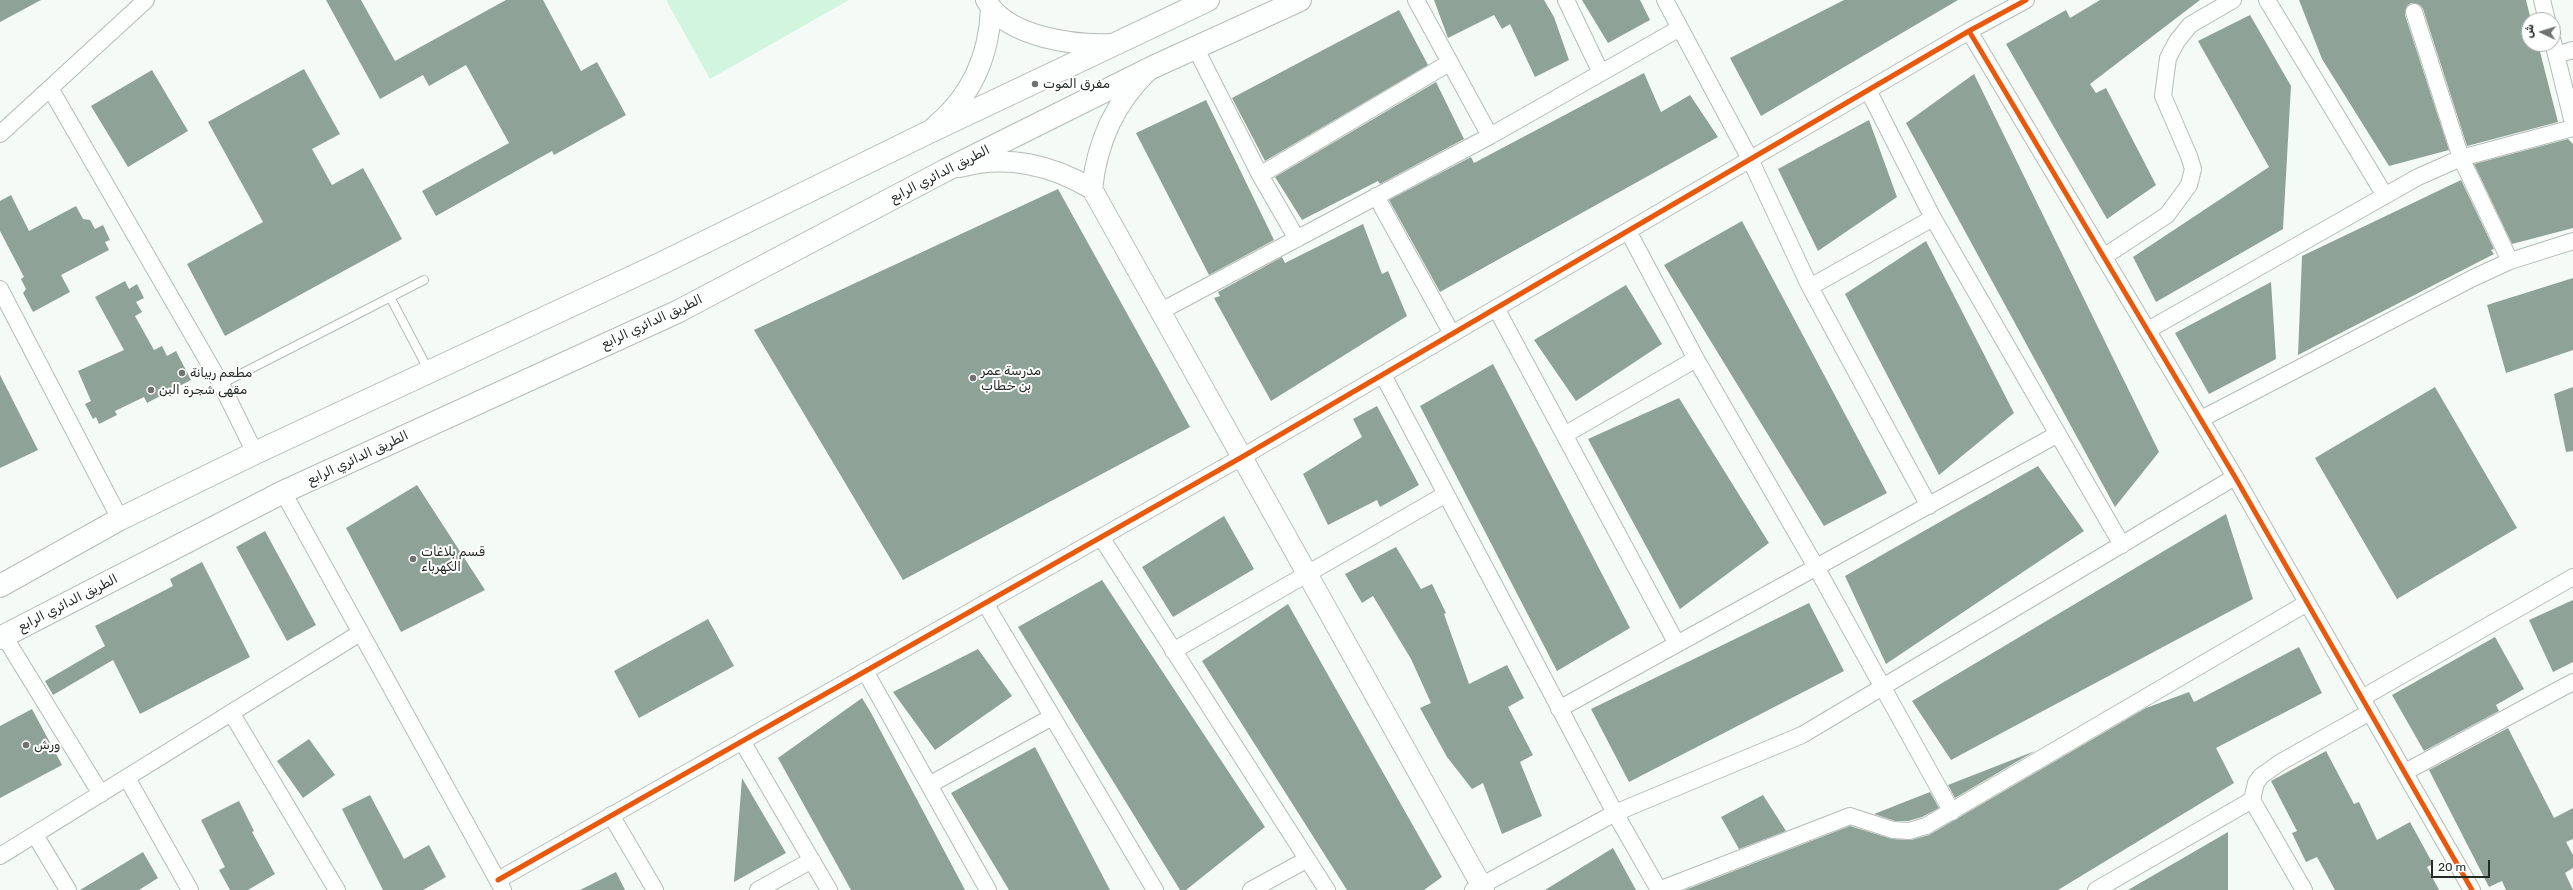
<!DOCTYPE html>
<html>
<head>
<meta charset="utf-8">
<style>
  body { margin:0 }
  #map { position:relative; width:2573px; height:890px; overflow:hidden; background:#f4fbf7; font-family:Rubik,"Noto Sans Arabic",sans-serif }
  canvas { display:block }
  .north { position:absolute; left:2521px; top:12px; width:40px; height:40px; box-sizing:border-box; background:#fff; border:1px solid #a7aba9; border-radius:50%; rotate:274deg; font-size:11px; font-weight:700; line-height:16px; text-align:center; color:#242c27 }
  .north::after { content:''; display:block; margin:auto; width:14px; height:18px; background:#6d7470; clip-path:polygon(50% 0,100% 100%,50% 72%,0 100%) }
  .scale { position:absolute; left:2431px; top:860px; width:59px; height:18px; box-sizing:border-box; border:2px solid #242c27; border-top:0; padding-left:5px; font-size:12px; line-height:14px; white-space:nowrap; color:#242c27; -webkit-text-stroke:3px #fff; paint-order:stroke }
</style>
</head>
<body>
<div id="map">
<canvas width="2573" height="890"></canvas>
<div class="north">ش</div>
<div class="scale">20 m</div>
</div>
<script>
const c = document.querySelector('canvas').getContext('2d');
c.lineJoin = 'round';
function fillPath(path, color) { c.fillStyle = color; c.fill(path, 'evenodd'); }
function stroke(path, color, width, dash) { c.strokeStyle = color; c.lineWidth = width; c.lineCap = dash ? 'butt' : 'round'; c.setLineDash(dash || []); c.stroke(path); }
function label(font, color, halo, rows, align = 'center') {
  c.font = font + ' Rubik,"Noto Sans Arabic",sans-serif'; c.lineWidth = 4; c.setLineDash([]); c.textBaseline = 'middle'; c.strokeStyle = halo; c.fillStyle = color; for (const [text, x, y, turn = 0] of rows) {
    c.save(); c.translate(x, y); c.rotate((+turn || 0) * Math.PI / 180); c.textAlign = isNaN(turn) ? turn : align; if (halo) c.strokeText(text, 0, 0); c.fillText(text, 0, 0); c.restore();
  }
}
const green = new Path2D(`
  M666,0H849L710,79Z`);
const building = new Path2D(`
  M0,0H41L0,22Z
  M326,0H361L395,61L506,0H543L581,71L597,62L626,115L554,155L552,151L436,216L422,191L509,143L466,65L429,86L423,75L380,99Z
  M1434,0H1544L1554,17L1569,60L1535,77L1510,24L1502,29L1494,15L1448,38Z
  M1582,0H1640L1650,20L1608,43Z
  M1844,0H1958L1761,116L1730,58Z
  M2100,0H2200L2090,84L2096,93L2106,88L2156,185L2107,219L2006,44L2066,10L2070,18Z
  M2299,0H2526L2531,20H2529V44H2538L2558,122L2467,146L2423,9L2420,5L2411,3L2407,6L2405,15L2449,150L2389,166L2322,59Z
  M1399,10L1428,65L1265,161L1232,98Z
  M2250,15L2291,86L2283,229L2156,302L2133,257L2269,167L2198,41Z
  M304,69L340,134L312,149L332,185L363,168L402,239L225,336L187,264L263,222L208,122Z
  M152,70L188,131L128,167L91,106Z
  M1644,73L1661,112L1690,95L1718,137L1440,292L1389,200L1471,157L1474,163Z
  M1974,74L2159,452L2115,507L1906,123Z
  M1436,82L1464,139L1380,184L1378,181L1302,220L1275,177Z
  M1206,100L1274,240L1209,275L1136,133Z
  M1869,120L1897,197L1818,251L1778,169Z
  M2568,139L2573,144V228L2512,244L2474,164Z
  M2461,180L2494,249L2491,250L2494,254L2298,355L2302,256Z
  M1058,189L1190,427L903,580L754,330Z
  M11,195L29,231L76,206L83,219L90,220L95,229L103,225L110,240L105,242L109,250L61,275L70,292L33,312L23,293L26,289L21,279L24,277L0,231V201Z
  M1742,221L1887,493L1824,526L1664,265Z
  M1363,224L1382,274L1388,271L1407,316L1271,401L1214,298L1220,296L1218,292L1282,257L1285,263Z
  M1926,241L2014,413L1939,475L1845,294Z
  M2573,278V350L2506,373L2487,305Z
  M125,281L129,289L137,284L144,298L136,302L142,312L135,316L154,350L162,346L167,356L176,351L191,380L147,403L144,397L115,411L117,415L99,424L96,417L93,419L85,404L91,401L78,371L124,350L95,297Z
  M2271,282L2276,359L2209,394L2175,333Z
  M1626,285L1662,344L1576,401L1534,340Z
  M1493,364L1630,628L1557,671L1420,406Z
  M0,375L38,450L0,468Z
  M2435,387L2517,528L2397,599L2315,458Z
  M2573,387V451L2566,452L2554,394Z
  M1679,398L1769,543L1680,609L1588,439Z
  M1377,406L1419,485L1380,507L1377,500L1328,525L1303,474L1362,437L1353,419Z
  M2038,466L2084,531L1886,664L1845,576Z
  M417,485L485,590L401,632L346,528Z
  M2226,514L2253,599L1951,760L1912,701Z
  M1224,516L1254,569L1173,617L1142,567Z
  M265,531L316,625L287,641L236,547Z
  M1396,547L1421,589L1432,584L1446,613L1444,614L1469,684L1507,665L1524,698L1508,707L1533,755L1520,762L1542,816L1502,834L1483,783L1472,789L1447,757L1420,708L1431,703L1411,659L1373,596L1362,603L1345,574Z
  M202,562L250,657L140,714L113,660L53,695L45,681L105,646L95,626L173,586L170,579Z
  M1102,580L1265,827L1186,890H1180L1018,627Z
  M2573,600V662L2553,672L2529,620Z
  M1809,603L1844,671L1629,782L1591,709Z
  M1288,604L1442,877L1424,890H1347L1202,661Z
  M708,619L734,666L639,718L614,671Z
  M2495,637L2524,689L2496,705L2499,711L2424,751L2392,695Z
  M2299,647L2322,693L2216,748L2234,783L2058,890H1685L1850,826L1892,839L1911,840L1929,835L2146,708L2189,692L2194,702Z
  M978,649L1012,696L935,750L893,692Z
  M862,698L870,711L965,890H851L778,758Z
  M32,709L62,765L0,798V726Z
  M2508,728L2554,818L2573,808V839L2566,842L2573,855V868L2565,873L2573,890H2506L2502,881L2489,887L2429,770Z
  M309,739L335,775L303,798L277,761Z
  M1035,747L1110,890H1009L951,793Z
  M2035,751L1955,798L1948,785Z
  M2326,751L2354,804L2359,802L2377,840L2410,822L2433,864L2427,867L2439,890H2335L2317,857L2306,862L2292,833L2297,831L2271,781Z
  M742,778L786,853L734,882Z
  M1930,792L1939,808L1922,817L1908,821H1895L1874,814Z
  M370,795L404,859L429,845L446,877L423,890H383L342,809Z
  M1763,795L1786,831L1739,849L1721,817Z
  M239,801L254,831L252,832L275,874L248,890H230L219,870L225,867L201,820Z
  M2228,832V890H2128Z
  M1613,848L1636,890H1545Z
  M143,852L158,878L139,890H80Z
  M616,872L625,890H580Z`);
const service = new Path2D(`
  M390,297L429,371
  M221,384L424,280`);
const minor = new Path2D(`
  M1416,0L1490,136
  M1566,0L1601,73
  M1665,0L1750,159L1810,287L1929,506
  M2267,0L2384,194
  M2542,0L2547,20
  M2414,12L2461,158L2510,261
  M1969,31L2235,477L2472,890
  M2553,42L2573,123
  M1195,47L1260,175L1297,239
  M2556,55L2573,50
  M50,88L221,384L255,453
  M1868,90L1933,218L2122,545
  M0,134L146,0
  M1260,175L1449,63
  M1376,196L1452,334
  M1628,231L1696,359L1816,567L1952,812
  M2105,256L2167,215L2189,185L2193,169L2189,156L2163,96L2168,58L2177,41L2190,25L2233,0
  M1810,287L1933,218
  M0,289L120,519
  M1496,308L1677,644
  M1161,311L1490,136L1680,28
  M2148,330L2418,177L2461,158L2573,128
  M1383,375L1615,813L1659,890
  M2201,419L2473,278L2510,261L2573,241
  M1566,434L1696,359
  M283,492L503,890
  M1101,537L1327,890
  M985,603L1155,890
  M4,636L101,794
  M1173,651L1446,494
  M865,671L988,890
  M2362,698L2573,577
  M1559,709L2058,434
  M232,714L337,890
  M742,741L829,890
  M2405,772L2573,682
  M127,778L190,890
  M929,785L1052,717
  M611,815L655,890
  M35,835L68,890
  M0,856L360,633
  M498,880L1242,457L1969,31L2026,0
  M758,890L812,860
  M1251,890L1306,860
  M1473,890L1615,813L1802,735L2235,477
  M1659,890L1850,816L1893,830L1909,831L1926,826L2307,603
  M2096,890L2252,800
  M2304,890L2252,800L2256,783L2261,776L2281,762L2370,712`);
const tertiary = new Path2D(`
  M986,0C1007,38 1076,46 1115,44
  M934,127C971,97 989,56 991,9
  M960,167C1006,154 1052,165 1092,189L1484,890
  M1092,189C1097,143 1114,103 1148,71`);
const primary = new Path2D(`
  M0,586L120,519L255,453L660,264L925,134L1208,0
  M0,638L283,492L677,312L946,170L1153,67L1300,0`);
const cycleway = new Path2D(`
  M1969,31L2235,477L2472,890
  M498,880L1242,457L1969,31L2026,0`);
const markers = [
  [1035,84,4,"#6d7470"],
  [182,373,4,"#6d7470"],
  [973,378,4,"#6d7470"],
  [151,390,4,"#6d7470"],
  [413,559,4,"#6d7470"],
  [26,745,4,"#6d7470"]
];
const poiNames = [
  ["مفرق الموت",1043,84],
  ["مدرسة عمر",981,371],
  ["بن خطاب",981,386],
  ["مطعم ربيانة",190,373],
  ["مقهى شجرة البن",159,390],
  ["قسم بلاغات",421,552],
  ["الكهرباء",421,567],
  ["ورش",34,745]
];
const streetNames = [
  ["الطريق الدائري الرابع",940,174,-27],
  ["الطريق الدائري الرابع",652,322,-25],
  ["الطريق الدائري الرابع",358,458,-25],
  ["الطريق الدائري الرابع",68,603,-27]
];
fillPath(green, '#d2f5e0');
fillPath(building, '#8fa298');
stroke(service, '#b5bcb7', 10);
stroke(minor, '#b5bcb7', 18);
stroke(tertiary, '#b5bcb7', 22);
stroke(primary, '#b5bcb7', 24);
stroke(service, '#fdfefe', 8);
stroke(minor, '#fdfefe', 16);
stroke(tertiary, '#fdfefe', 20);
stroke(primary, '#fdfefe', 22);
stroke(cycleway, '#e8590c', 5);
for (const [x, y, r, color] of markers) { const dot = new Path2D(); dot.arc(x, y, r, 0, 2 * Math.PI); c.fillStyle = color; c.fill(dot); stroke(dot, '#fff', 1.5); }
label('13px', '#242c27', '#fff', poiNames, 'left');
label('13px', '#242c27', '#fff', streetNames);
</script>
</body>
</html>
